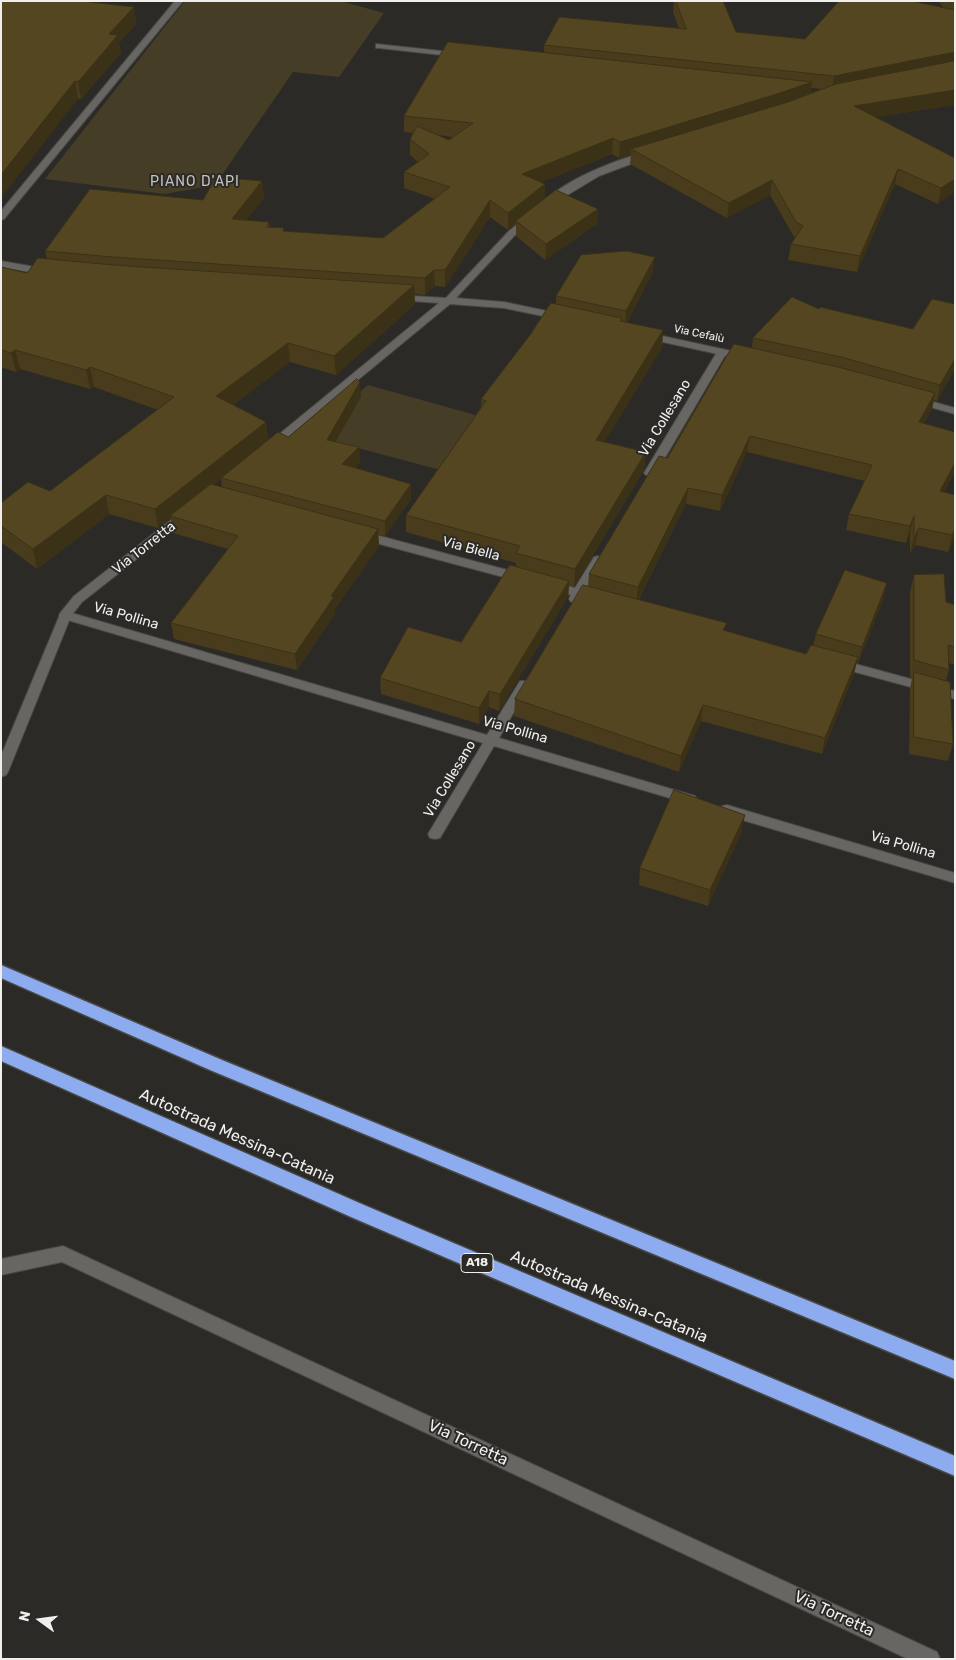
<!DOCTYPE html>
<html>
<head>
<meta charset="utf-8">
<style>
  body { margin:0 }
  #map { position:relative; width:956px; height:1660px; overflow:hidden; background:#2b2a27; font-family:Rubik,sans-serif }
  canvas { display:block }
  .frame { position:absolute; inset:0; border:2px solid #f0efed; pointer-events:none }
  .north { position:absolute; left:15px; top:1595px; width:50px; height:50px; -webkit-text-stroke:4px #2b2a27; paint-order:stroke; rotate:284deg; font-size:14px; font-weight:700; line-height:20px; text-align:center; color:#f0efed }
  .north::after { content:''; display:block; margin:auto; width:18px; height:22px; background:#f0efed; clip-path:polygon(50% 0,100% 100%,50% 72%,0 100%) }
</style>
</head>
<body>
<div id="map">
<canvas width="956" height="1660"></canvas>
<div class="frame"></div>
<div class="north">N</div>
</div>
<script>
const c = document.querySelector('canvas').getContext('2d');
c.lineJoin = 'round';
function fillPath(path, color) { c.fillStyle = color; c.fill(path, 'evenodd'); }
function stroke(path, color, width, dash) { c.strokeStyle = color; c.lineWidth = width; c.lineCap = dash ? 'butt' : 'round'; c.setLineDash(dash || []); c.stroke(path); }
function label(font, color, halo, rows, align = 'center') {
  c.font = font + ' Rubik,sans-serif'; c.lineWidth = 4; c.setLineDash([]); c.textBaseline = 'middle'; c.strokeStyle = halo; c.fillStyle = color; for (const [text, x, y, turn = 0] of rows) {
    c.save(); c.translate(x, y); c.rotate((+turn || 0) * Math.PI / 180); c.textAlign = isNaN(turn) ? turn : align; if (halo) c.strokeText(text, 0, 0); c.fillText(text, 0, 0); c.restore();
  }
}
const green = new Path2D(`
  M185,1H340L384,13L339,77L293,72L215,185L165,194L45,179Z
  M368,385L486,418L448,472L309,435Z`);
const service = new Path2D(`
  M175,1H183L4,219L1,220V211Z`);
const minor = new Path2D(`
  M376,44L460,53L464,55L460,57L379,48H376Z
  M722,349L727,352L656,473L650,476L646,475L644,473L717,352Z
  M361,531L526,575L528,578L522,582L357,538L355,535Z
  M598,556L604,560L586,591L598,594L600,597L598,600L594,601L582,598L579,602H571L569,599L571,595L546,588L544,585L550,581L575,588L594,557Z
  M65,611L487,735L520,681H528L530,684L499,738L695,796L697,799L695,802L690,804L494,746L440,838L435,839L430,838L428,834L483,743L61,618L59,615L61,612Z
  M837,659L955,691V699L833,666L831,663Z
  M727,805L955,873V883L722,814L720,810L722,806Z
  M63,1246L937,1652L940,1659H908L62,1262L1,1275V1259Z`);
const tertiary = new Path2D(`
  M64,1H93L89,3L67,4Z
  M649,151L652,152V156L599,176L551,205L548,206L543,203C565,179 618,159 649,151Z
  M531,213L534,214V218L515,235L456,298L504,302L566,315V319L562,320L504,308L450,304L274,449H266L265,447L266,445L439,303L398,300L395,299V295L446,298L509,231Z
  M1,261L47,269L52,272L47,275L1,267Z
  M644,332L745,354L750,357L745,360L640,337L639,335Z
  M916,397L955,408V414L912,402L911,400Z
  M185,511L191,515L189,518L82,602L71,616L8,772L6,775L1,777V756L61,612L74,596L181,512Z`);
const motorway = new Path2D(`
  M1,965L222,1060L955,1361V1379L210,1070L1,978Z
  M1,1046L364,1205L955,1456V1476L351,1217L1,1061Z`);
const wall = new Path2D(`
  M1,1L134,7L136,24L119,43L121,53L81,99H78Z
  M674,1H723L736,32L805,39L943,7L938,1H955V105L876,117L955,158L938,204L895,184L857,272L788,260L791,244L795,238L794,237L770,195L727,218L630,164L631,155L619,158L612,154L541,182L545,184V199L598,209L597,224L545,260L516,236V223L508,230L490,217L445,287L435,286L425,295L414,294L415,304L336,375L290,362L233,405L266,422L268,440L288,437L361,397L335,442L359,447L360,463L354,468L411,499L385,536L378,535L379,546L335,609V614L297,670L174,639L171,623L228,549L173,533L171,519L158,528L109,514L37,569L1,542V503L50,491L158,410L94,387L90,389L20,369L16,372L1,367V267L27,273L47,259L45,251L262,181L264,198L246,220L269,222L270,227L284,228V231L383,238L435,199L404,188V172L418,162L410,155V139L414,133L404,132V116L544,53V45L679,29L673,12ZM811,88L822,89L811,93ZM437,135L446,136L453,137L449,140ZM221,479L222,487L213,485Z
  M653,272L627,323L663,330L662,348L604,442L646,452L644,470L574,587L569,585L568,597L499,711L489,707L479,724L381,694L380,678L461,642L516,566V563L406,532V515L481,407V399L556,304V296Z
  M753,338L955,369L937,401L934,400L932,409L924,423L944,492L955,537L948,552L915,545L910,554V532L906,543L846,530L849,514L865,481L747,452L720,511L686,504L639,599L726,631L806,654L813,646L816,634L883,600L858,663H856L854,674L822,754L701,721L679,772L514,716L515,699L588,586L589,574L667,458L752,348Z
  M914,575L946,602L955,605V665L949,663V670L946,681L953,744L948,761L909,754L910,689L912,678L910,677V592Z
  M742,831L708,906L639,885L640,868Z`);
const shadedWall = new Path2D(`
  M134,7L136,24L119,43L121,53L81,99L78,82L109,34Z
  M955,52V66L832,90L834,76Z
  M75,81L78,99L1,198V175Z
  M812,82L810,98L631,149V155L619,158L620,142Z
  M955,90V105L852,121L854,106Z
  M613,138L612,154L522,190V174Z
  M898,169L895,184L857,272L860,256Z
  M955,179V192L938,204L941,188Z
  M772,180L770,195L727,218L729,203Z
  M262,181L264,198L234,235L232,219Z
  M545,184V200L516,221V223L508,230V213Z
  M490,200V217L445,287V270Z
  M598,209L597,224L545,260L546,244Z
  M655,257L653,272L625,327L626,311Z
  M434,270L435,286L425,295V278Z
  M414,285L415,304L336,375L334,356Z
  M663,330L662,348L595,458L596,440Z
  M288,343L290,362L218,416L216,396Z
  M15,350L20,369L16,372L11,353Z
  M955,359V369L937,401L940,385Z
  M90,367L94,387L90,389L86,370Z
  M360,382L361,397L328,455L327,440Z
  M935,393L932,409L915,438L919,422Z
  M266,422L268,441L173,517L170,516L171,519L158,528L155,509Z
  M750,436L747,452L720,511L722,495Z
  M359,447L360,463L343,480L342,464Z
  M646,452L644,470L574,587L575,569Z
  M955,463V472L936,508L940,491Z
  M411,484V499L385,536V521Z
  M688,488L686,504L636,604L638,587Z
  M106,495L109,514L37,569L33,549Z
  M914,516L910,532L906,543L910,526Z
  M919,528L915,545L910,554L914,538Z
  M378,529L379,546L335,609V614L297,670L295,654L331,596Z
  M955,530V537L948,552L952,535Z
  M569,581L568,597L499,711L500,694Z
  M887,583L883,600L858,663L862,647Z
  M858,657L854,674L822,754L825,738Z
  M489,691V707L479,724V708Z
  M703,705L701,721L679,772L681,756Z
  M745,815L742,831L708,906L710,890Z`);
const building = new Path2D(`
  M1,1H82L134,7L109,34L118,35L78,82L75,81L1,175Z
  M676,1H723L736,32L805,39L839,1H912L955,10V52L834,76L544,45L559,17L686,29Z
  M448,42L812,82L780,93L620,142L613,138L522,174L545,184L508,213L490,200L445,270H434L425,278L113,257L45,251L90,189L203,200L216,177L262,181L232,219L269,222L267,227L284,228L283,231L383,238L450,187L404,172L429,154L410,139L417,126L449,140L473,123L404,116Z
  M955,61V90L854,106L955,158V179L941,188L898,169L860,256L791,244L803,226L796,222L772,180L729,203L631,149L788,102L836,84Z
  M556,190L598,209L546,244L516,221Z
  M627,251L655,257L626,311L556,296L581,255Z
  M38,258L113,265L414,285L334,356L288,343L216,396L266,422L155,509L106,495L33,549L1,526V503L28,482L50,491L174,397L90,367L86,370L15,350L11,353L1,350V267L27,273Z
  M792,297L819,309L820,307L913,329L932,299L955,304V359L940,385L841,357L753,338Z
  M551,303L622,318L620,321L663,330L596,440L646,452L575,569L516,553L520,546L406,515L486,401L481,399L530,335Z
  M734,344L838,367L935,393L919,422L955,432V463L940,491L955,495V530L952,535L919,528L914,538V516L910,526L849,514L872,465L750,436L722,495L688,488L638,587L589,574L659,456L667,458Z
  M357,379L360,382L327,440L359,447L342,464L411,484L385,521L221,478L278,432L288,437Z
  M211,484L378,529L331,596L334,597L295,654L171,623L238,536L170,516Z
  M510,565L569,581L500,694L489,691L479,708L380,678L408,627L461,642Z
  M845,570L887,583L862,647L816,634Z
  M944,574L946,602L955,605V647L948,645L949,670L914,660V575Z
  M583,585L727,623L723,630L806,654L811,645L858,657L825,738L703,705L681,756L515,699Z
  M914,672L950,682L953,744L914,737Z
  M674,790L745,815L710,890L640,868Z`);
const farStreetnames = [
  ["Via Cefalù",699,334,12]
];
const shields = [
  [477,1263,32]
];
const shieldNames = [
  ["A18",477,1263]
];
const farQuarternames = [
  ["PIANO D'API",195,182]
];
const streetNames = [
  ["Via Collesano",665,418,-59],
  ["Via Torretta",144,548,-38],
  ["Via Biella",471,549,15],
  ["Via Pollina",126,616,16],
  ["Via Pollina",515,730,16],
  ["Via Collesano",450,779,-59],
  ["Via Pollina",903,845,16]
];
const nearStreetnames = [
  ["Autostrada Messina-Catania",237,1137,24],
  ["Autostrada Messina-Catania",609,1297,23],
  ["Via Torretta",468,1443,25],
  ["Via Torretta",834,1614,25]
];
fillPath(green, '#463d26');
stroke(service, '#494844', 2);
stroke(minor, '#494844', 2);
stroke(tertiary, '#494844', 2);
stroke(motorway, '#494844', 3);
fillPath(service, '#676662');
fillPath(minor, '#676662');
fillPath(tertiary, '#676662');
fillPath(motorway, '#8cacef');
fillPath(wall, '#483c1c');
fillPath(shadedWall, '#3b3116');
fillPath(building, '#544620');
stroke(building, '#3b3116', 1);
label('11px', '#f0efed', '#2b2a27', farStreetnames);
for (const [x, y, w] of shields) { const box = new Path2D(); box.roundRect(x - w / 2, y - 9.5, w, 19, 4); c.fillStyle = '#2b2a27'; c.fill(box); stroke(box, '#f0efed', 1); }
label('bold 12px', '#f0efed', null, shieldNames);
c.letterSpacing = '1px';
label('14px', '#c5c3bf', '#2b2a27', farQuarternames);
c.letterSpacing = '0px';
label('14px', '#f0efed', '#2b2a27', streetNames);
label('16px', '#f0efed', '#2b2a27', nearStreetnames);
</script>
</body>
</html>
